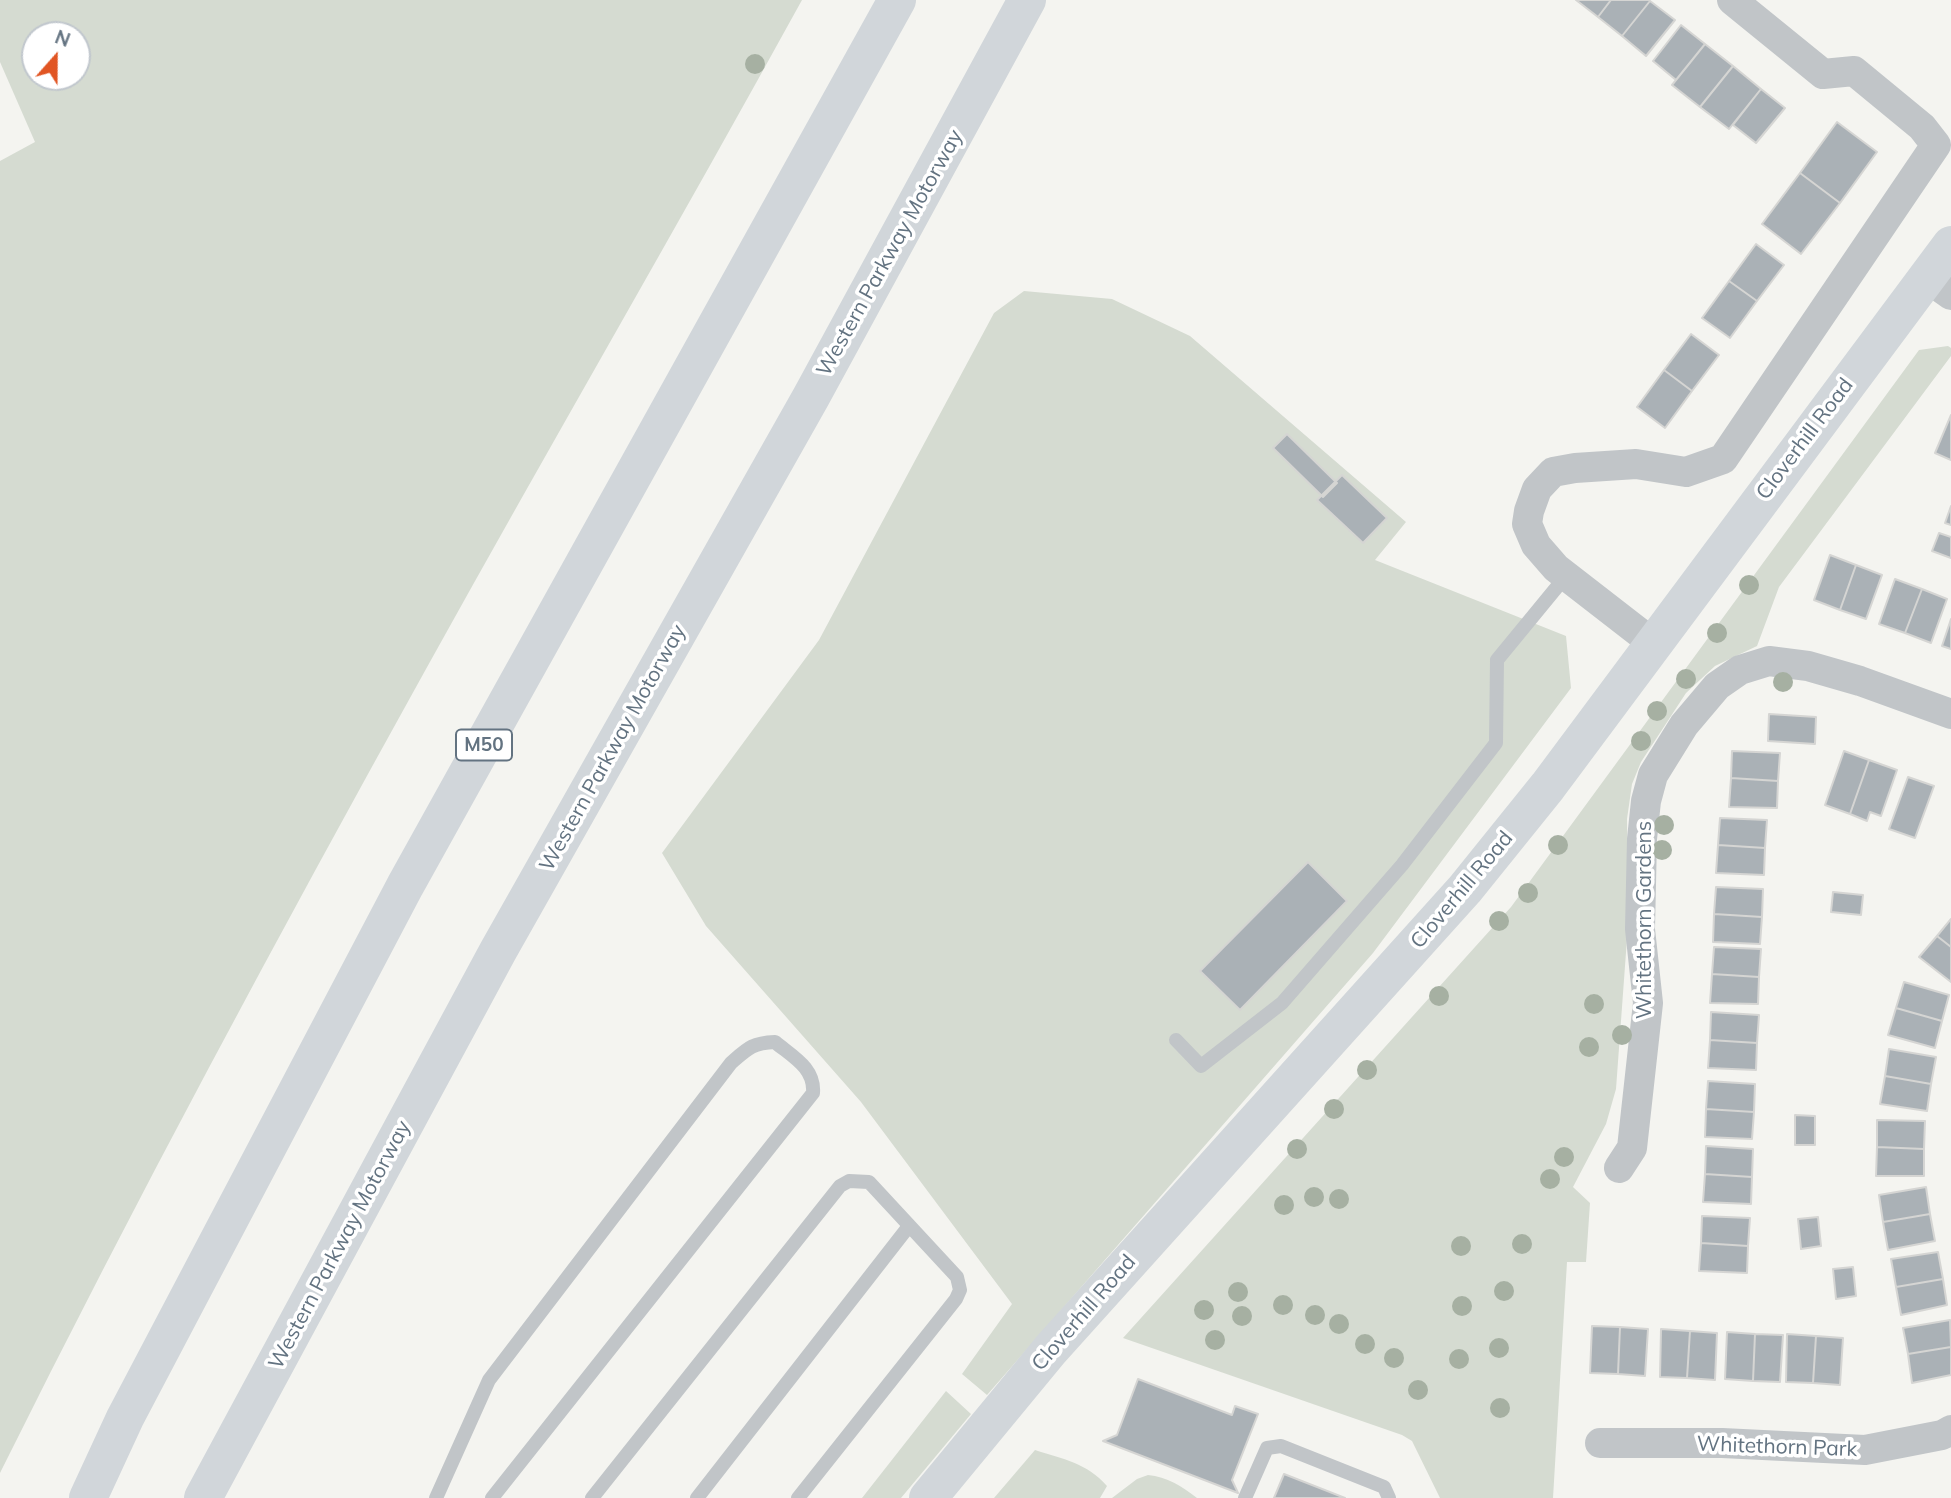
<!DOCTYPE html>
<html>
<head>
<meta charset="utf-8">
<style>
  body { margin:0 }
  #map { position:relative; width:1951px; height:1498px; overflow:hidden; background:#f4f4f0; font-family:Mulish,sans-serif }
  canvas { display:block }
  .north { position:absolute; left:21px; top:21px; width:70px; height:70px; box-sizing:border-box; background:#fff; border:2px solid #c1c7cd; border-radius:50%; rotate:21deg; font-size:19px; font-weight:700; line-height:28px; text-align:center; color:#637381 }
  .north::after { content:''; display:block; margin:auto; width:24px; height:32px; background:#e15523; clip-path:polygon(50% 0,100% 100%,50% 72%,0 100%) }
</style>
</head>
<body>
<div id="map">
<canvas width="1951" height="1498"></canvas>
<div class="north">N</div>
</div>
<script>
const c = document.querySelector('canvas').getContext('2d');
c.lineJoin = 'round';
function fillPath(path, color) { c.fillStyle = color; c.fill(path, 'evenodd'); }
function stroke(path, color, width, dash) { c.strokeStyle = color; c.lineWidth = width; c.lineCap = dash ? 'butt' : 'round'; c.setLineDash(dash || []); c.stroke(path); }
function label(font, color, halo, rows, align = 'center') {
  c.font = font + ' Mulish,sans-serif'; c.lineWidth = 7; c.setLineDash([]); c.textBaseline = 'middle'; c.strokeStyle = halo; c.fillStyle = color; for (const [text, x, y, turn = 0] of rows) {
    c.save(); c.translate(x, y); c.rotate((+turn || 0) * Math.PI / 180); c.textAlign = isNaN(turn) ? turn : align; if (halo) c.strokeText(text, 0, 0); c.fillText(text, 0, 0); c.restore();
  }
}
const green = new Path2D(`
  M0,0H802C679,224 550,445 426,669C279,934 135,1201 0,1473V161L35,142L0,62ZM35,35H77V77H35Z
  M1024,291L1112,299L1190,336L1406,522L1375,560L1566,636L1571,688L1373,953L987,1395L962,1374L1012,1304L861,1102L706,926L662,853L819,640L994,313Z
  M1948,346L1951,348V356L1779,587L1757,646L1715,666L1686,693L1641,762L1632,784L1627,819L1628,925L1616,1089L1606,1124L1573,1187L1590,1203L1586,1262H1567L1553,1498H1440L1412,1441L1402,1435L1123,1338L1511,907L1919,350Z
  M946,1391L971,1414L901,1498H862Z
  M1035,1450C1063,1459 1087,1463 1107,1486L1100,1498H994Z
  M1148,1475C1167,1477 1182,1486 1197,1498H1112L1137,1479Z`);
const building = new Path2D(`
  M1576,0H1611L1598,17Z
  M1611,0H1649L1650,1L1622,36L1598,17Z
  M1650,1L1675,20L1646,56L1622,36Z
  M1681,25L1705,44L1676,80L1653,61Z
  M1705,44L1733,66L1700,107L1672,85Z
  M1733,66L1761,89L1729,129L1700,107Z
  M1761,89L1785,108L1756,143L1733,125Z
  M1837,122L1877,152L1840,203L1800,173Z
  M1800,173L1840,203L1801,254L1762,224Z
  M1756,244L1784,265L1757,301L1729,281Z
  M1729,281L1757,301L1730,338L1702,318Z
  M1691,334L1719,355L1692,391L1664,370Z
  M1664,370L1692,391L1665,428L1637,407Z
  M1951,415V460L1935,453Z
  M1287,434L1337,483L1323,497L1273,448Z
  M1342,475L1387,518L1363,543L1317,500Z
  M1951,506V525L1945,523Z
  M1939,533L1951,537V558L1932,551Z
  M1830,555L1856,565L1840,610L1814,600Z
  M1856,565L1882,575L1866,619L1840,610Z
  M1895,579L1922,589L1905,633L1879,624Z
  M1922,589L1947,599L1931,643L1905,633Z
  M1951,619V649L1942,646Z
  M1769,714L1816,717L1815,744L1768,741Z
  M1732,751L1780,753L1778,781L1731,778Z
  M1844,751L1869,760L1850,814L1825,805Z
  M1869,760L1897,770L1881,816L1870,812L1867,821L1850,814Z
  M1908,777L1934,786L1915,838L1889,829Z
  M1731,778L1778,781L1777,808L1729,807Z
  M1720,818L1767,820L1765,848L1718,845Z
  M1718,845L1765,848L1764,875L1716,873Z
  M1308,862L1347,901L1240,1010L1200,971Z
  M1716,887L1763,889L1762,917L1714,914Z
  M1833,892L1863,895L1861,915L1831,912Z
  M1714,914L1762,917L1760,944L1713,942Z
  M1951,919V947L1937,936Z
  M1937,936L1951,947V982L1919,957Z
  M1714,947L1761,949L1759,977L1712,974Z
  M1712,974L1759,977L1758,1004L1710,1003Z
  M1904,982L1949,995L1942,1021L1896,1008Z
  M1896,1008L1942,1021L1935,1048L1888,1035Z
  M1711,1012L1759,1015L1757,1043L1710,1040Z
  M1710,1040L1757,1043L1756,1070L1708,1068Z
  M1889,1049L1936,1057L1931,1084L1885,1076Z
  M1885,1076L1931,1084L1927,1111L1880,1104Z
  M1708,1081L1755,1084L1754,1112L1706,1109Z
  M1706,1109L1754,1112L1752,1139L1705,1137Z
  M1795,1115L1815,1116V1145H1795Z
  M1877,1120L1925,1121L1924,1149L1877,1147Z
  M1706,1146L1753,1149L1752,1177L1705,1174Z
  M1877,1147L1924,1149V1176H1876Z
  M1705,1174L1752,1177L1751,1204L1703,1202Z
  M1926,1187L1930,1214L1883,1222L1879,1195Z
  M1930,1214L1935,1241L1888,1250L1883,1222Z
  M1702,1216L1750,1218L1748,1246L1701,1243Z
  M1818,1217L1821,1246L1801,1249L1798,1219Z
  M1701,1243L1748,1246L1747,1273L1699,1271Z
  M1938,1252L1943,1279L1896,1287L1891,1259Z
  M1853,1267L1856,1296L1836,1299L1833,1269Z
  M1943,1279L1947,1305L1901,1315L1896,1287Z
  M1950,1320L1951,1347L1908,1354L1903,1328Z
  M1592,1326L1620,1327L1618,1374L1590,1373Z
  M1620,1327L1648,1329L1645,1376L1618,1374Z
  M1661,1329L1690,1331L1687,1378L1660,1377Z
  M1690,1331L1717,1333L1715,1380L1687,1378Z
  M1727,1332L1755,1334L1753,1381L1725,1379Z
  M1755,1334L1783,1335L1780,1382L1753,1381Z
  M1787,1334L1816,1336L1813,1383L1786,1382Z
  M1816,1336L1843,1338L1840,1385L1813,1383Z
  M1951,1347V1375L1912,1383L1908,1354Z
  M1138,1379L1232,1415L1235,1406L1258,1414L1232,1480L1238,1493L1103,1441L1117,1435Z
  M1284,1474L1345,1498H1274Z`);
const lane = new Path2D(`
  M1176,1040L1201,1066L1282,1003L1402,865L1496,743L1497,660L1566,576
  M436,1498L489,1380L731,1063C748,1048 752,1043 775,1042C793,1057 815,1068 813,1093L492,1498
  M592,1498L840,1186L849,1181L869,1182L957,1277L960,1290L956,1299L798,1498
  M697,1498L909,1226
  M1245,1498L1267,1448L1281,1446L1384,1487L1389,1498`);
const street = new Path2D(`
  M1927,278L1951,295
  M1654,644L1556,568L1536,545L1527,524L1529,511L1537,489L1553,472L1575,468L1636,464L1686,472L1723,459L1936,145L1922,127L1854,71L1823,74L1732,0
  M1619,1168L1632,1148L1648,1003L1640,929L1642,839L1646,801L1653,775L1684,725L1717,686L1740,670L1769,661L1808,666L1860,681L1951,714
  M1600,1443H1722L1865,1450L1942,1435L1951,1430`);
const secondary = new Path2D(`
  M928,1498L1051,1349L1465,889L1548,786L1951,245`);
const highway = new Path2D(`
  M88,1498L125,1418L405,886L897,0
  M203,1498L498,951L811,397L1027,0`);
const trees = [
  [755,64],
  [1749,585],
  [1717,633],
  [1686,679],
  [1783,682],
  [1657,711],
  [1641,741],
  [1664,825],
  [1558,845],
  [1662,850],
  [1528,893],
  [1499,921],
  [1439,996],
  [1594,1004],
  [1622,1035],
  [1589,1047],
  [1367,1070],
  [1334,1109],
  [1297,1149],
  [1564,1157],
  [1550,1179],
  [1314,1197],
  [1339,1199],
  [1284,1205],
  [1522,1244],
  [1461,1246],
  [1504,1291],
  [1238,1292],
  [1283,1305],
  [1462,1306],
  [1204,1310],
  [1315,1315],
  [1242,1316],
  [1339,1324],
  [1215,1340],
  [1365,1344],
  [1499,1348],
  [1394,1358],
  [1459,1359],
  [1418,1390],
  [1500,1408]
];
const shields = [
  [484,745,56]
];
const shieldNames = [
  ["M50",484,745]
];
const streetNames = [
  ["Western Parkway Motorway",890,253,-61],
  ["Cloverhill Road",1805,439,-53],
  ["Western Parkway Motorway",613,748,-61],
  ["Cloverhill Road",1462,890,-50],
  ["Whitethorn Gardens",1645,920,-90],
  ["Western Parkway Motorway",340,1245,-62],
  ["Cloverhill Road",1084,1313,-49],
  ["Whitethorn Park",1777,1447,2]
];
fillPath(green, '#d5dbd1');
fillPath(building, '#aab1b6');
stroke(building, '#d5d5d3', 2);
stroke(lane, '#c1c5c8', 14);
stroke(street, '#c1c5c8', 30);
stroke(secondary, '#d1d6da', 38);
stroke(highway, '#d1d6da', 38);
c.fillStyle = '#a6b0a2';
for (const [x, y] of trees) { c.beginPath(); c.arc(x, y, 10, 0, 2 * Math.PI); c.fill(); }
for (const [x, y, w] of shields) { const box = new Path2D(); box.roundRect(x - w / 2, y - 15.5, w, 31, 5); c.fillStyle = '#fff'; c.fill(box); stroke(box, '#637381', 2); }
label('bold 19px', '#637381', null, shieldNames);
label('21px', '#637381', '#fff', streetNames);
</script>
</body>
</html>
